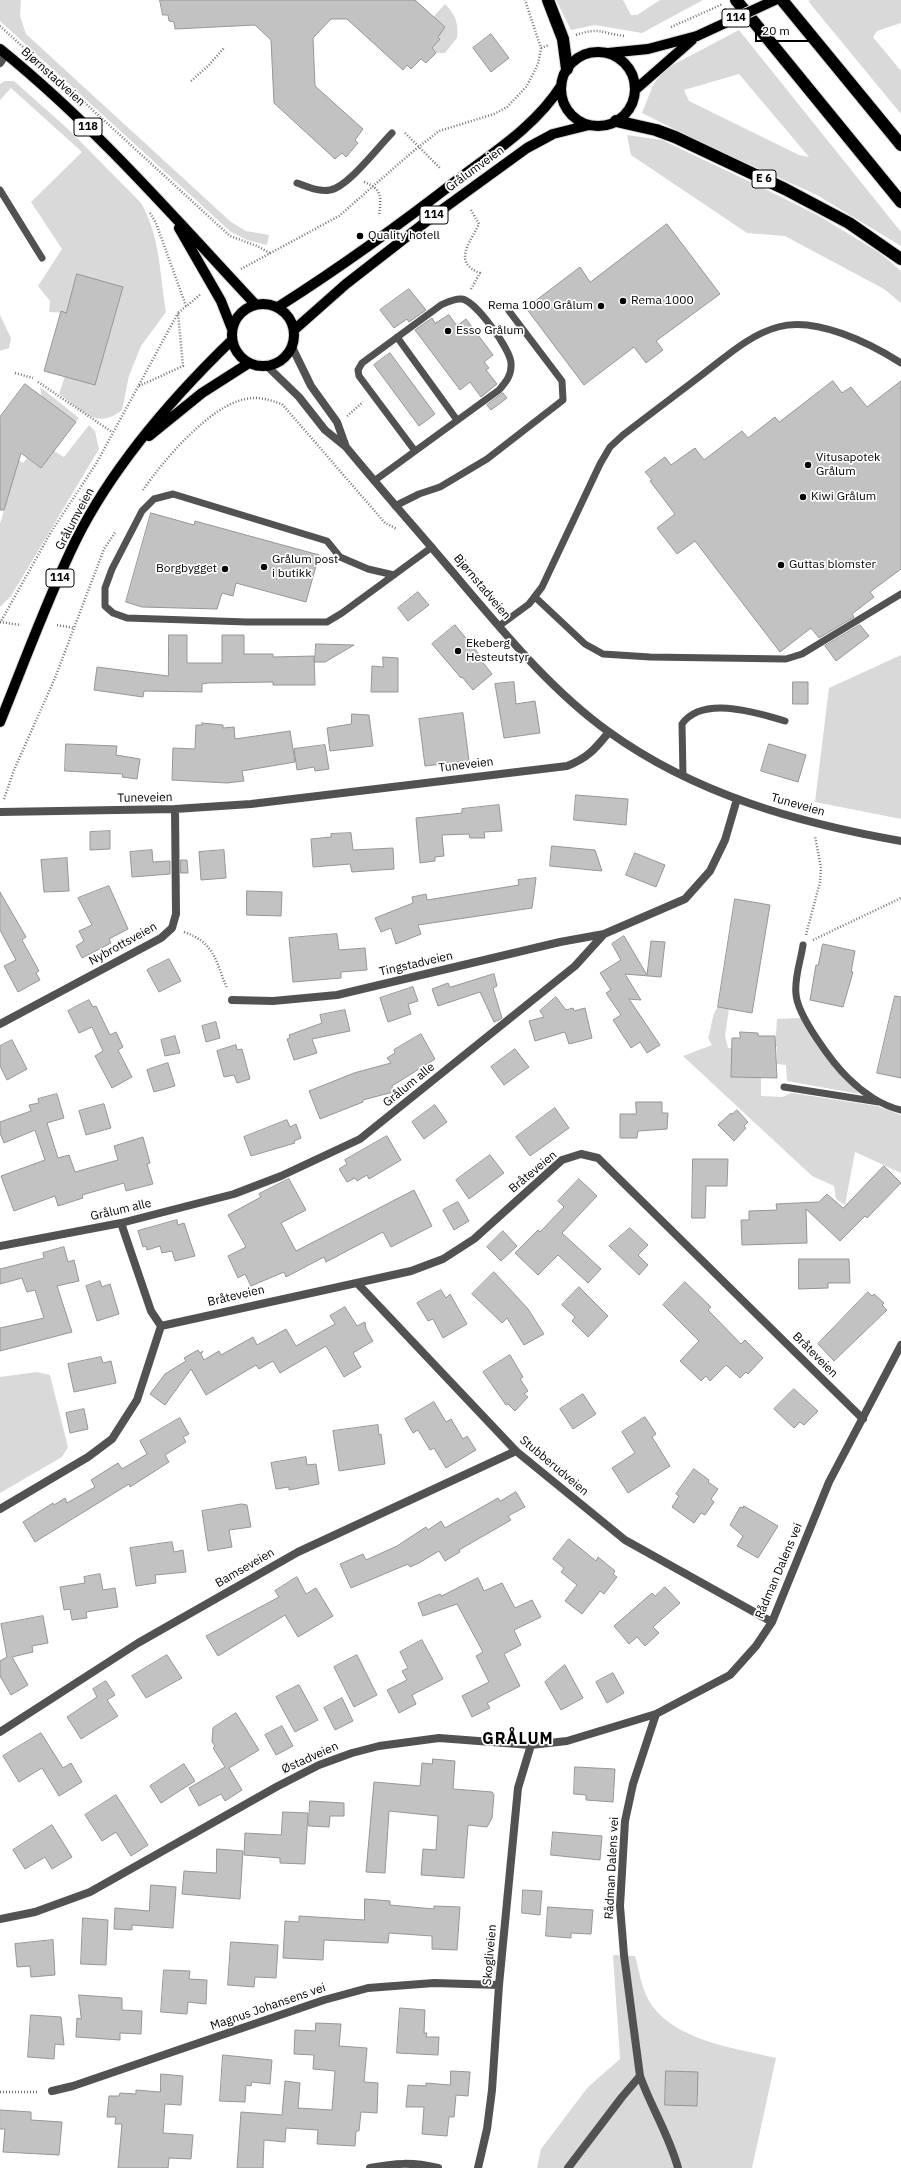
<!DOCTYPE html>
<html>
<head>
<meta charset="utf-8">
<style>
  body { margin:0 }
  #map { position:relative; width:901px; height:2168px; overflow:hidden; background:#fff; font-family:"IBM Plex Sans",sans-serif }
  canvas { display:block }
  .scale { position:absolute; left:755px; top:24px; width:54px; height:18px; box-sizing:border-box; border:2px solid #000; border-top:0; padding-left:5px; font-size:12px; line-height:14px; white-space:nowrap; color:#000; -webkit-text-stroke:3px #fff; paint-order:stroke }
</style>
</head>
<body>
<div id="map">
<canvas width="901" height="2168"></canvas>
<div class="scale">20 m</div>
</div>
<script>
const c = document.querySelector('canvas').getContext('2d');
c.lineJoin = 'round';
function fillPath(path, color) { c.fillStyle = color; c.fill(path, 'evenodd'); }
function stroke(path, color, width, dash) { c.strokeStyle = color; c.lineWidth = width; c.lineCap = dash ? 'butt' : 'round'; c.setLineDash(dash || []); c.stroke(path); }
function label(font, color, halo, rows, align = 'center') {
  c.font = font + ' "IBM Plex Sans",sans-serif'; c.lineWidth = 3.5; c.setLineDash([]); c.textBaseline = 'middle'; c.strokeStyle = halo; c.fillStyle = color; for (const [text, x, y, turn = 0] of rows) {
    c.save(); c.translate(x, y); c.rotate((+turn || 0) * Math.PI / 180); c.textAlign = isNaN(turn) ? turn : align; if (halo) c.strokeText(text, 0, 0); c.fillText(text, 0, 0); c.restore();
  }
}
const green = new Path2D(`
  M0,0H21L20,16L26,34L231,222L246,231L269,235L267,245L247,240L231,232L0,21Z
  M556,0H623L631,15H637L660,0H703L642,33L595,25L571,30Z
  M811,0H901V23L877,31L873,37L901,71V114L808,1Z
  M445,4C455,14 459,24 457,38L445,53H436L432,48L440,39L433,17Z
  M739,30L901,232V246L817,195L704,144L642,113L653,85L665,69ZM739,74L809,157L799,155L689,101L684,90Z
  M5,81H14L68,129L141,203C160,235 160,276 166,312L141,346L129,376L122,410C96,431 81,409 59,394L65,376L95,385L123,288L77,275L67,313L49,312L50,301L38,286L62,249L31,202L82,152L11,88L0,100V84Z
  M627,135L662,140L763,188L819,216L880,253L901,271V303L884,289L785,236L747,233L631,155Z
  M0,315L11,338L9,348L0,351Z
  M40,387L79,418L76,422L42,397Z
  M89,425L95,431L99,449L11,596L0,607V524L14,475L0,459L4,450L23,463L27,458L41,468L54,451L64,457Z
  M901,655V819L815,802L829,688Z
  M718,1007L729,1009L725,1036L728,1048H732L731,1077L761,1078V1096L782,1097L792,1093L877,1106L901,1115V1173L855,1152L845,1205L836,1199L834,1186L812,1176L683,1056L712,1045L708,1038C712,1028 711,1015 718,1007Z
  M801,1018L817,1045L845,1080L859,1094L787,1081L786,1065L777,1064V1047H775L777,1019Z
  M37,1372L50,1375L68,1447L62,1457L0,1493V1377Z
  M613,1955L635,1956C639,1969 641,1985 647,1997C668,2040 735,2048 776,2058L752,2168H537L541,2149L588,2087L620,2059Z`);
const building = new Path2D(`
  M160,0H415L445,27L438,37L440,39L432,48L436,53L426,63L421,59L411,69L407,65L403,70L347,19H331L313,38L315,86L363,129L355,140L358,143L346,157L342,153L335,159L274,103L271,40L255,25L175,29L174,22L169,21L168,15H163Z
  M491,34L509,58L491,72L473,48Z
  M667,224L720,294L656,341L663,350L646,363L634,347L584,385L526,308L580,267L590,282Z
  M77,274L123,287L95,385L44,371L61,311L66,313Z
  M409,289L426,310L409,322L407,319L394,328L380,310Z
  M449,315L457,326L466,319L493,355L484,362L489,368L486,370L497,384L481,397L470,382L460,390L415,330L432,318L435,323Z
  M390,353L435,414L419,426L374,365Z
  M833,381L842,393L851,387L867,407L901,381V569L870,592L874,597L852,614L854,617L819,638L811,628L780,652L695,541L677,554L657,528L675,514L650,481L652,480L645,472L665,457L671,465L695,448L704,460L742,431L748,438L775,417L779,422Z
  M25,384L76,422L41,468L21,453L4,510H0V417Z
  M503,393L507,398L491,410L487,405Z
  M151,513L194,525L195,521L319,555L306,602L236,583L233,596L222,593L217,609L142,607L126,602Z
  M418,592L429,605L408,621L398,608Z
  M455,625L483,659L481,660L492,674L473,690L462,677L461,678L432,644Z
  M860,625L869,636L836,661L825,646Z
  M169,635H187V663H222V635H244V654H273V657L314,656L315,685H273V682L208,683L202,684V692L144,691L143,697L94,690L97,667L168,676Z
  M316,644L354,645L325,662H315Z
  M383,657L398,658V692H371L372,666L383,667Z
  M514,682L516,704L535,701L540,733L504,738L495,684Z
  M793,682H808V704H793Z
  M463,713L469,761L425,766L419,719Z
  M352,714L369,715L373,746L330,751L327,728L351,724Z
  M202,723L223,725V728L234,727L235,739L290,731L295,762L242,771L244,781L227,783L172,780L173,748L195,749L196,725H202Z
  M66,744L117,746L116,755L140,759L137,779L122,777L123,774L65,771Z
  M769,744L806,755L798,782L761,771Z
  M325,745L329,769L315,771L314,767L297,770L294,749Z
  M576,795L628,799L626,825L574,820Z
  M499,805L502,831L484,832L485,838H470L469,834L442,835L444,856L435,857V861L420,863L416,818L462,813V809Z
  M110,831V849L90,850V832Z
  M351,833L353,850L393,848L394,869L352,872L350,864L313,867L311,839L331,837V834Z
  M552,846L595,850L602,871L550,866Z
  M152,850L153,862L170,861V874L132,877L130,852Z
  M224,850L226,878L201,880L199,852Z
  M635,853L665,865L656,887L626,875Z
  M67,858L69,891L44,892L41,860Z
  M181,860H187L188,873H181Z
  M536,878L532,908L418,925L421,934L396,944L391,928L381,932L375,918L413,903L412,897L426,894L427,900L519,885L518,880Z
  M109,886L128,929L109,939L111,943L82,958L76,946L84,941L79,931L92,925L78,898Z
  M247,891L282,892L281,916L247,915Z
  M0,892L26,937L22,940L39,971L36,973L40,980L18,992L4,966L16,960L0,930Z
  M735,899L770,905L752,1013L718,1007Z
  M337,934L339,950L365,948L367,970L341,972V978L293,982L289,938Z
  M624,936L647,975L651,941L665,942L661,977L625,974L641,1000L629,999L660,1045L647,1053L640,1042L631,1048L613,1020L621,1015L606,993L611,990L600,973L621,960L612,944Z
  M823,944L855,951L851,972H853L843,1007L810,1000L816,965H818Z
  M169,959L181,981L159,992L147,970Z
  M494,974L497,986L493,988L502,1018L499,1020L494,1022L480,992L438,1006L432,989L448,983L450,987Z
  M413,987L418,1001L408,1004L411,1014L388,1022L380,998Z
  M895,996L901,997V1078L877,1073Z
  M556,997L566,1010L573,1008L574,1011L585,1008L592,1038L569,1044L565,1032L535,1041L529,1021L544,1017L540,1011Z
  M89,1000L93,1007L96,1006L110,1035L116,1032L123,1047L118,1050L132,1077L112,1088L95,1056L103,1051L92,1027L79,1033L68,1011Z
  M345,1010L350,1031L312,1039L317,1053L294,1060L287,1039L290,1038L289,1035L322,1023L320,1015Z
  M216,1022L220,1038L206,1042L202,1026Z
  M740,1032L758,1033V1036H775L777,1078L731,1077L732,1038H740Z
  M421,1034L435,1059L392,1086L393,1092L363,1100V1102L320,1119L309,1091L354,1073L391,1063L387,1058L395,1053L394,1050Z
  M175,1036L180,1053L165,1056L161,1040Z
  M12,1040L27,1069L7,1080L0,1066V1046Z
  M236,1045L237,1050L242,1049L250,1079L237,1083L234,1075L224,1077L217,1051Z
  M515,1049L529,1067L504,1085L491,1067Z
  M168,1063L175,1086L154,1092L147,1070Z
  M57,1094L64,1118L47,1123L58,1158L69,1155L75,1172L118,1160L114,1146L143,1137L150,1163L147,1164L153,1184L126,1191L124,1183L82,1195L83,1198L58,1206L55,1196L14,1211L1,1176L45,1160L35,1130L4,1143L0,1133V1122L31,1111L29,1105L39,1103L38,1099Z
  M636,1102H662V1113H668L667,1129L638,1131L637,1138H620V1114H636Z
  M104,1104L111,1128L86,1135L79,1111Z
  M435,1105L447,1122L424,1139L412,1122Z
  M555,1108L569,1128L530,1156L516,1137Z
  M737,1110L748,1122L744,1126L746,1128L734,1141L718,1125L731,1113L732,1114Z
  M287,1120L290,1127L296,1124L301,1138L294,1141L295,1143L251,1156L244,1137Z
  M387,1136L401,1160L369,1179L367,1175L357,1181L355,1178L347,1182L339,1169L347,1164L345,1160Z
  M490,1155L504,1173L469,1199L456,1180Z
  M693,1159H728L727,1186H706L705,1218H692Z
  M884,1166L901,1183L867,1218L865,1216L840,1241L806,1209L807,1243L742,1245L741,1220H749V1211L777,1210L776,1204L819,1202L827,1194L843,1208Z
  M289,1179L306,1210L281,1223L296,1251L414,1190L432,1226L391,1247L383,1232L326,1262L324,1257L286,1277L284,1272L251,1286L245,1274L238,1278L228,1256L246,1247L228,1215L261,1197L259,1194Z
  M579,1179L597,1196L562,1233L601,1269L588,1283L558,1255L538,1275L515,1253L538,1230L540,1232L564,1207L558,1201Z
  M458,1202L469,1221L454,1230L443,1210Z
  M177,1220L178,1225L184,1223L195,1256L175,1261L172,1251L162,1253L160,1246L147,1250L146,1246L143,1247L138,1231Z
  M630,1228L648,1245L638,1255L648,1265L639,1275L609,1246Z
  M503,1231L517,1246L501,1261L487,1247Z
  M64,1247L68,1262L74,1260L79,1281L57,1286L72,1332L0,1351V1328L44,1318L35,1290L27,1292L22,1278L0,1284V1269L44,1258L43,1253Z
  M799,1259H849L850,1283H828V1288L799,1289Z
  M494,1272L528,1309L544,1334L524,1345L507,1318L502,1323L472,1294Z
  M100,1281L102,1287L110,1284L119,1314L97,1321L86,1286Z
  M685,1282L711,1307L708,1310L741,1344L745,1340L763,1358L748,1374L746,1372L740,1378L726,1365L710,1381L706,1376L701,1381L680,1361L699,1341L663,1305Z
  M579,1287L608,1316L588,1337L572,1321L575,1317L562,1305Z
  M441,1290L446,1298L450,1294L467,1324L443,1338L433,1319L428,1321L417,1303Z
  M868,1292L872,1296L874,1294L884,1303L882,1305L887,1310L834,1361L818,1344Z
  M345,1307L357,1326L365,1322L366,1329L373,1341L353,1353L361,1367L344,1377L326,1346L280,1373L273,1361L259,1369L256,1365L206,1395L191,1369L165,1405L150,1394L165,1374L186,1361L184,1358L198,1350L200,1353L203,1351L201,1354L204,1360L219,1351L221,1355L253,1337L257,1345L286,1329L296,1346L335,1324L330,1316Z
  M510,1355L523,1377L520,1379L528,1391L524,1394L528,1397L515,1411L508,1404L506,1405L483,1372Z
  M101,1357L103,1363L111,1361L116,1383L74,1392L68,1364Z
  M794,1389L818,1411L804,1425L800,1422L794,1428L774,1409Z
  M583,1394L596,1414L573,1429L560,1409Z
  M434,1402L446,1422L451,1419L463,1439L467,1436L476,1450L446,1468L434,1448L430,1450L418,1430L413,1433L405,1419Z
  M84,1409L88,1429L70,1433L66,1413Z
  M645,1417L656,1434L652,1437L670,1466L628,1493L612,1468L635,1453L622,1432Z
  M180,1418L189,1434L183,1437L186,1442L165,1455L169,1462L130,1487L129,1484L35,1542L23,1522L53,1503L54,1505L65,1498L67,1503L95,1487L91,1480L118,1463L122,1469L147,1454L140,1441Z
  M378,1425L379,1435L381,1434L385,1464L339,1471L333,1431Z
  M306,1457L307,1465L316,1464L319,1484L289,1490V1487L276,1489L271,1463Z
  M694,1469L709,1480L708,1482L718,1489L711,1499L714,1502L705,1515L701,1513L694,1523L672,1507L679,1496L676,1494Z
  M516,1492L525,1507L508,1516L511,1520L459,1550L460,1552L445,1561L439,1551L419,1563L410,1567L408,1564L351,1588L340,1564L363,1554L366,1560L397,1546L426,1527L428,1530L441,1521L445,1528L498,1498L500,1501Z
  M242,1504L247,1505L251,1527L229,1530L232,1547L208,1551L202,1511Z
  M744,1506L778,1526L758,1558L737,1546L743,1536L730,1525L740,1507L743,1508Z
  M569,1539L596,1561L598,1557L615,1571L613,1574L617,1577L604,1594L600,1591L582,1614L565,1601L577,1585L561,1572L564,1568L553,1559Z
  M172,1542L174,1552L183,1550L186,1572L155,1575L156,1583L136,1586L130,1548Z
  M100,1574L103,1590L115,1588L118,1607L86,1612L87,1618L72,1620L70,1609L64,1610L60,1587L85,1583L84,1577Z
  M297,1577L306,1594L316,1588L333,1616L298,1637L285,1615L218,1656L206,1636L279,1597L275,1591Z
  M478,1578L484,1591L502,1583L515,1608L532,1600L541,1617L514,1630L521,1645L504,1654L520,1686L487,1703L490,1708L472,1717L462,1696L489,1682L476,1656L483,1652L457,1604L423,1616L418,1603L440,1594L441,1596Z
  M665,1587L680,1603L653,1627L659,1633L645,1646L637,1637L629,1644L614,1626L652,1593L655,1596Z
  M43,1616L48,1643L32,1646L33,1652L12,1657L28,1685L11,1695L0,1676V1661L7,1657L1,1624Z
  M422,1640L443,1679L412,1695L416,1704L399,1713L387,1690L407,1680L402,1671L408,1668L400,1652Z
  M167,1655L182,1678L146,1698L132,1676Z
  M357,1655L377,1695L354,1707L334,1667Z
  M565,1665L583,1698L561,1710L545,1682Z
  M613,1673L624,1693L607,1703L596,1682Z
  M106,1681L115,1695L107,1700L118,1716L81,1739L67,1717L97,1697L93,1689Z
  M299,1685L318,1720L295,1732L276,1697Z
  M342,1698L353,1721L335,1730L324,1708Z
  M236,1713L259,1750L229,1768L242,1790L225,1801L221,1794L199,1806L189,1788L225,1767L213,1748L215,1746L212,1742L213,1728Z
  M282,1726L293,1746L276,1755L265,1735Z
  M41,1733L63,1768L71,1763L82,1782L59,1796L42,1768L19,1782L3,1756Z
  M433,1759L455,1761L453,1789L492,1792L494,1795L492,1818L487,1827L468,1825L464,1878L421,1875L423,1849L436,1850L438,1816L389,1811L385,1873L366,1872L374,1782L420,1786L422,1763L432,1764Z
  M184,1764L195,1781L161,1803L150,1786Z
  M575,1767L615,1769L613,1802L586,1800V1795L574,1794Z
  M116,1795L148,1845L131,1856L116,1832L102,1841L85,1815Z
  M310,1801L344,1803V1816H330L329,1827L309,1826Z
  M283,1812L308,1813L305,1864L280,1863V1858L244,1855L245,1833L281,1835Z
  M52,1825L72,1857L52,1869L45,1857L25,1869L13,1850Z
  M553,1832L602,1836L600,1860L551,1855Z
  M217,1849L243,1851L240,1899L182,1894L184,1871L216,1873Z
  M151,1885L176,1887L173,1928L132,1925V1930L114,1929L115,1908L149,1911Z
  M523,1890L542,1891L540,1915L522,1913Z
  M365,1899L390,1901V1905L434,1909V1906L460,1907L457,1950L432,1949V1936L389,1933L388,1943L324,1940L323,1960L283,1958L285,1921L299,1922V1916L364,1920Z
  M548,1907L593,1910L591,1934L571,1933V1938L546,1936Z
  M83,1918L108,1920L106,1965L81,1964Z
  M53,1940L55,1975L31,1977L30,1966L17,1967L15,1944Z
  M231,1942L278,1945L276,1978L255,1977L254,1987L228,1985Z
  M164,1970L190,1971L189,1979L207,1980L206,2004L188,2002L187,2014L161,2012Z
  M79,1995L122,1998V2010L142,2011L141,2034L120,2033V2040L76,2037L77,2018L81,2019Z
  M400,2008L425,2010L424,2033H427L426,2037H439L438,2055L397,2053Z
  M31,2015L61,2017L64,2045L55,2044L54,2059L28,2057Z
  M316,2023L341,2024L339,2046L367,2048L364,2082L378,2083L377,2113L361,2112L359,2131H356L355,2146L317,2144L318,2130L286,2128L285,2142L264,2140L263,2168H237L241,2112L282,2115L285,2081L300,2083L298,2108L332,2110L335,2071L313,2069L314,2055L294,2054L295,2030L315,2031Z
  M223,2055L272,2060L270,2084L252,2082L251,2086L246,2085L245,2102L220,2101Z
  M451,2071L470,2072L468,2096L456,2095L454,2117H449L447,2136L422,2134L424,2107H406L408,2085L426,2086V2083L450,2085Z
  M666,2071L698,2072L697,2106L665,2105Z
  M161,2074L183,2076L181,2105L165,2104L163,2133L193,2135L191,2159L169,2158L168,2168H118L122,2124H115L116,2117H107L109,2096H119L120,2093L136,2094V2090L160,2092Z
  M0,2110L31,2112V2120L62,2122L59,2155L3,2152L5,2129H0Z`);
const path = new Path2D(`
  M0,26L45,67
  M671,27L723,4
  M576,35C599,27 602,33 624,36
  M541,48L549,45
  M49,70L230,236L257,246L270,253
  M191,81L209,65L224,48
  M405,133L440,168
  M364,182C383,189 381,198 379,216
  M150,213L156,223L186,306
  M241,269L339,216L411,153L439,131L494,114L507,107L526,87L531,78L538,64L541,48L525,0
  M471,289L480,273C452,262 470,243 479,224L471,210
  M15,373L33,378
  M38,382L112,432
  M139,386L183,366L178,313L201,294
  M347,416L363,402
  M143,490C163,461 210,405 246,399C259,396 269,400 282,404L385,523L397,529
  M0,622L21,625
  M0,623L51,532L96,464L178,313
  M57,625L74,628
  M4,799L14,770L55,678L104,549L116,531
  M184,932C215,943 215,960 227,988
  M806,935L820,882L821,868L815,836
  M813,940L901,898
  M0,2092H39`);
const lane = new Path2D(`
  M297,183C307,187 319,192 330,190C348,187 378,147 392,133
  M0,190L42,258
  M397,337L457,420
  M374,481L499,390C506,382 512,375 511,363C510,349 476,301 462,299C454,298 448,302 441,305L362,363L358,370L359,376L415,451
  M395,506L419,494L440,487L487,459L563,400L562,381L509,311
  M394,575L368,569L340,557L327,541L173,494L154,499L142,511L112,569L105,588V606L113,613L127,618L247,622H327L342,613L432,547
  M535,597L585,644L603,654L650,657L786,659L802,654L901,594
  M499,626L529,604L542,587L600,464L610,447L623,435C650,414 677,394 703,374C727,356 749,335 778,327C815,316 870,343 901,363
  M683,776L682,724C703,695 757,713 785,721
  M803,945C801,960 794,978 796,994C797,1015 833,1064 849,1079C862,1092 882,1106 901,1110
  M784,1087L879,1102`);
const street = new Path2D(`
  M0,63L6,54
  M292,347L311,386L337,422L346,447
  M267,366L299,397L325,430L346,447C384,493 423,537 461,582C506,635 552,691 609,732C695,794 798,823 901,841
  M0,812L175,809L251,804L567,766C588,758 595,749 609,732
  M232,1000L273,1001L337,995L560,942L604,934
  M0,1024L161,938L172,928L176,914L175,809
  M121,1223L151,1311L161,1326L411,1271L443,1259L474,1239L562,1160L581,1154L598,1158L863,1419
  M0,1246L121,1223L234,1194L281,1176L360,1139L575,966L604,934L685,899L710,871L725,840L737,799
  M358,1284L516,1451L625,1540L772,1622
  M0,1509L88,1457L112,1439L137,1400L161,1326
  M656,1714L633,1784L625,1821L620,1906L624,1955L640,2076C651,2107 669,2135 678,2168
  M0,1732L138,1643L298,1552L516,1451
  M0,1919L35,1912L90,1892L278,1786L319,1765L352,1753L379,1746L439,1738L531,1745L567,1741L656,1714L730,1675L756,1646L772,1622L829,1482L901,1345
  M52,2091L73,2086L324,2000L368,1988L434,1983L499,1985
  M370,2168C395,2163 413,2162 438,2168
  M478,2168L487,2129L492,2090L499,1985L518,1788L531,1745
  M568,2168L622,2097L640,2076`);
const primary = new Path2D(`
  M0,49C94,125 173,216 255,304
  M561 89a37 37 0 1 1 74 0a37 37 0 1 1-74 0Z
  M608,53L648,49L697,36
  M635,90L692,40
  M179,228L221,301L232,329
  M232 335a31 31 0 1 1 62 0a31 31 0 1 1-62 0Z
  M278,307C341,267 402,223 461,177C497,150 536,125 561,86
  M294,330L346,284L436,214L527,148L553,134L589,125
  M149,436L202,393L249,363
  M0,722C25,661 47,599 76,540C113,466 173,397 232,340`);
const highway = new Path2D(`
  M548,0L563,39L567,69
  M736,0L901,202
  M782,0L901,145
  M616,121L656,130L675,137L785,189L849,223L901,259`);
const primaryBridge = new Path2D(`
  M697,36L775,0`);
const markers = [
  [360,236,4,"#000"],
  [623,301,4,"#000"],
  [601,306,4,"#000"],
  [448,331,4,"#000"],
  [808,465,4,"#000"],
  [803,497,4,"#000"],
  [781,565,4,"#000"],
  [264,567,4,"#000"],
  [225,569,4,"#000"],
  [458,651,4,"#000"]
];
const shields = [
  [736,18,28],
  [88,127,28],
  [764,179,24],
  [434,215,28],
  [60,578,28]
];
const shieldNames = [
  ["114",736,18],
  ["118",88,127],
  ["E 6",764,179],
  ["114",434,215],
  ["114",60,578]
];
const streetNames = [
  ["Bjørnstadveien",53,77,42],
  ["Grålumveien",475,169,-36],
  ["Grålumveien",75,519,-62],
  ["Bjørnstadveien",482,587,50],
  ["Tuneveien",466,765,-7],
  ["Tuneveien",145,798,-1],
  ["Tuneveien",798,805,16],
  ["Nybrottsveien",123,944,-29],
  ["Tingstadveien",416,964,-13],
  ["Grålum alle",409,1085,-39],
  ["Bråteveien",533,1172,-40],
  ["Grålum alle",121,1210,-13],
  ["Bråteveien",236,1296,-13],
  ["Bråteveien",815,1355,45],
  ["Stubberudveien",554,1466,40],
  ["Bamseveien",245,1568,-30],
  ["Rådman Dalens vei",779,1571,-67],
  ["Østadveien",310,1758,-24],
  ["Rådman Dalens vei",612,1868,-87],
  ["Skogliveien",490,1955,-85],
  ["Magnus Johansens vei",268,2007,-19]
];
const poiNames = [
  ["Quality hotell",368,236],
  ["Rema 1000",631,301],
  ["Rema 1000 Grålum",593,306,"right"],
  ["Esso Grålum",456,331],
  ["Vitusapotek",816,458],
  ["Grålum",816,472],
  ["Kiwi Grålum",811,497],
  ["Grålum post",272,560],
  ["i butikk",272,574],
  ["Guttas blomster",789,565],
  ["Borgbygget",217,569,"right"],
  ["Ekeberg",466,644],
  ["Hesteutstyr",466,658]
];
const districtNames = [
  ["GRÅLUM",518,1739]
];
fillPath(green, '#d9d9d9');
fillPath(building, '#c2c2c2');
stroke(building, '#969696', 1);
stroke(primary, '#dbdbdb', 12);
stroke(highway, '#dbdbdb', 14);
stroke(path, '#747474', 2.5, [1, 2]);
stroke(lane, '#525252', 7);
stroke(street, '#525252', 8);
stroke(primary, '#000', 10);
stroke(highway, '#000', 12);
stroke(primaryBridge, '#dbdbdb', 12, []);
stroke(primaryBridge, '#000', 10);
for (const [x, y, r, color] of markers) { const dot = new Path2D(); dot.arc(x, y, r, 0, 2 * Math.PI); c.fillStyle = color; c.fill(dot); stroke(dot, '#fff', 1.5); }
for (const [x, y, w] of shields) { const box = new Path2D(); box.roundRect(x - w / 2, y - 9, w, 18, 3); c.fillStyle = '#fff'; c.fill(box); stroke(box, '#000', 1); }
label('bold 11px', '#000', null, shieldNames);
label('12px', '#000', '#fff', streetNames);
label('12px', '#000', '#fff', poiNames, 'left');
c.letterSpacing = '1px';
label('bold 16px', '#000', '#fff', districtNames);
c.letterSpacing = '0px';
</script>
</body>
</html>
